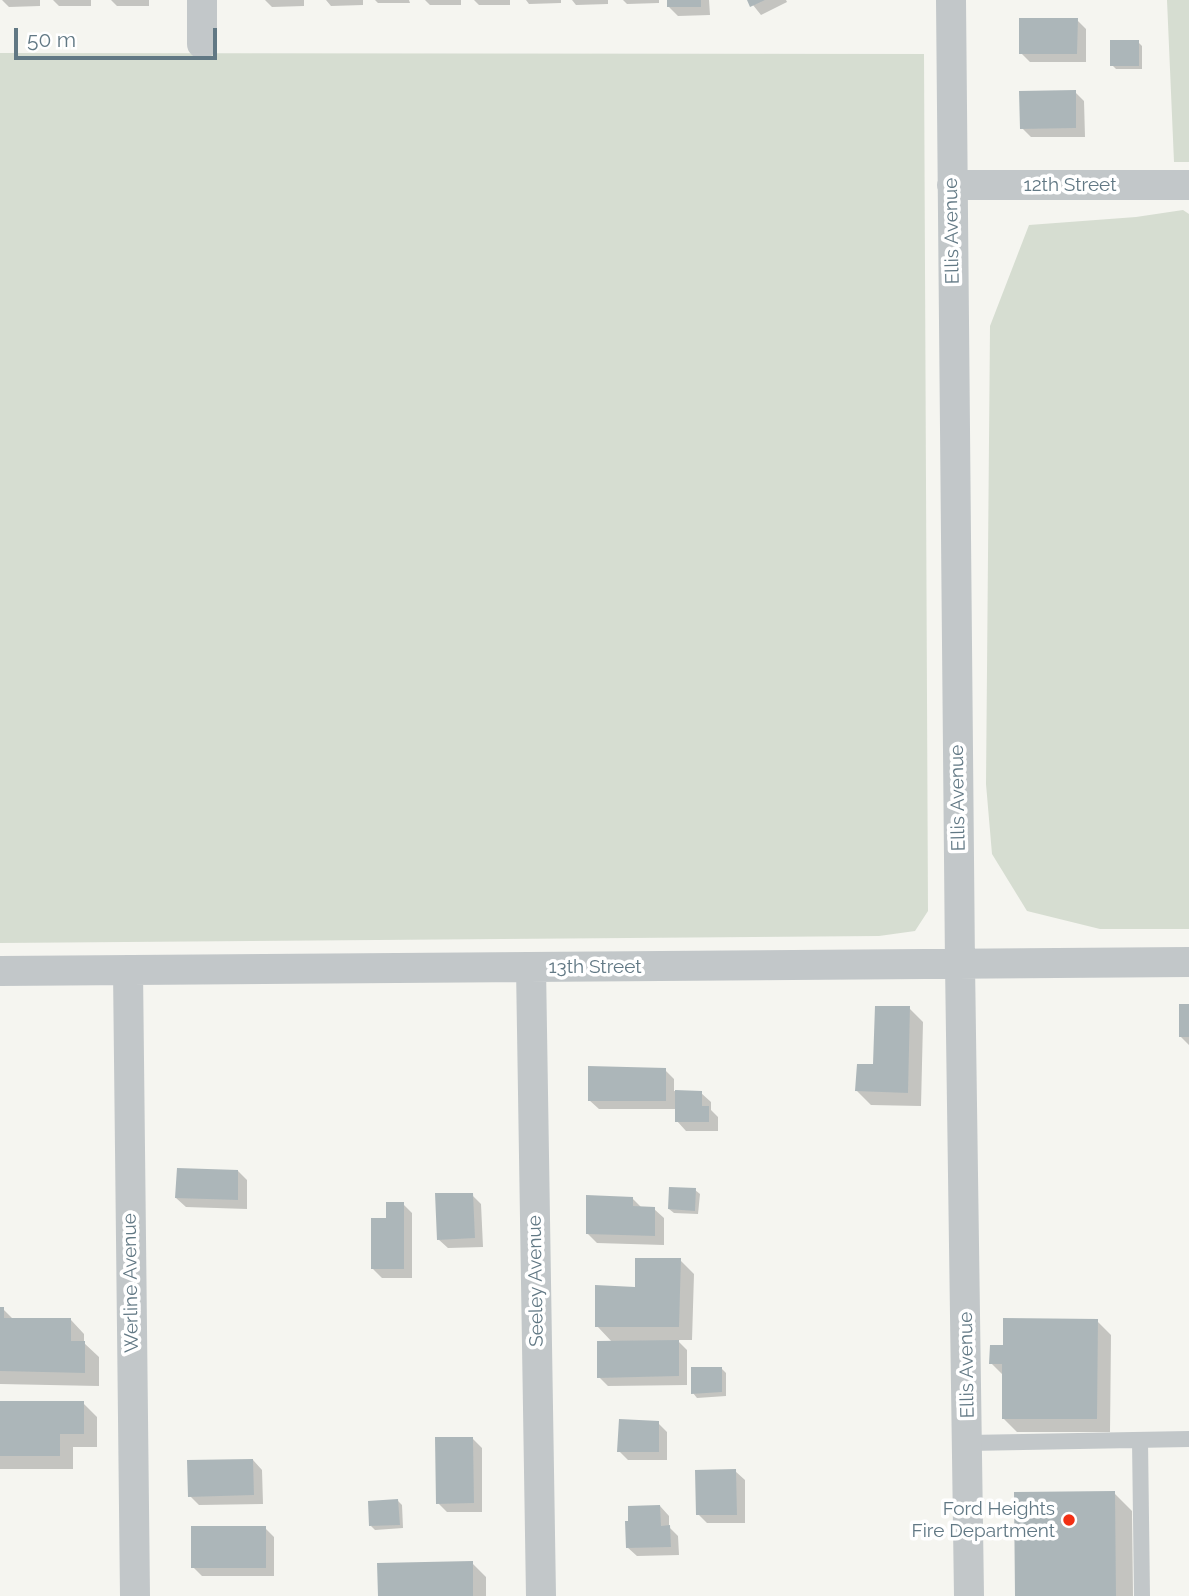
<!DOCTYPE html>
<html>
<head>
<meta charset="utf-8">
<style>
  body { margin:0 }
  #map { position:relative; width:1189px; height:1596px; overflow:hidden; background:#f5f5f0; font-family:Raleway,sans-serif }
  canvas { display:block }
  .scale { position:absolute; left:14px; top:28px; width:203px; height:32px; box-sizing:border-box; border:4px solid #617884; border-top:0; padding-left:9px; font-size:21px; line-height:24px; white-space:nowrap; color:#617884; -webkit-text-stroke:5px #fff; paint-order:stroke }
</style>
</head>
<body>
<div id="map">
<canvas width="1189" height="1596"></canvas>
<div class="scale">50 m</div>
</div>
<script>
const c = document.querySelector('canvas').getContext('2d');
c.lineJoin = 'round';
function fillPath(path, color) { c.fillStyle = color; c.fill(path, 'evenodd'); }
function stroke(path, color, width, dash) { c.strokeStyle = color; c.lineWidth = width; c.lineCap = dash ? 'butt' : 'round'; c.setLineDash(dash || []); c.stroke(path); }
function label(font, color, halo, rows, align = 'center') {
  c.font = font + ' Raleway,sans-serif'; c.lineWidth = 7; c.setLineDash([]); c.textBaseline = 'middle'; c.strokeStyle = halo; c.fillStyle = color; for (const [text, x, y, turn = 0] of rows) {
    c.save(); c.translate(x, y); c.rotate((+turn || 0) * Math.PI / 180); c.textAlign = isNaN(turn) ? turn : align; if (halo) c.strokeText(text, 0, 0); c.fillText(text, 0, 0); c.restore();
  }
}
const green = new Path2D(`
  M1167,0H1189V162H1174Z
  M0,53L924,54L928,911L915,931L879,936L0,943Z
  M1183,210L1189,214V929H1100L1027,911L992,854L986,784L990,326L1029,225L1136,217Z`);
const shadow = new Path2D(`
  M2,0H40V6L9,7Z
  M53,0H91V6H59Z
  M111,0H149V6H117Z
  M265,0H304V6L272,7Z
  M326,0H363V5L331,6Z
  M375,0H409L410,3H378Z
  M425,0H461V5H430Z
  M474,0H510V5H479Z
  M526,0H561V3L529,4Z
  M572,0H608V4L576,5Z
  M623,0H659V3L627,4Z
  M669,0H709L710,15L678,16L669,7Z
  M749,0H786L787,2L761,15Z
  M1077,20L1086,29V62H1030L1021,53Z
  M1138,42L1142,46V69H1116L1112,65Z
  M1075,92L1084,101L1085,137H1031L1022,128Z
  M1189,1006V1045L1180,1036Z
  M909,1008L923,1022L921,1106L871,1105L857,1091L875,1066Z
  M665,1070L674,1079V1091L701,1093L711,1102V1110L718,1117V1131H686L677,1121V1109H599L589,1100Z
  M238,1171L247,1180V1209L186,1207L176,1198Z
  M695,1190L700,1194L698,1214L674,1213L669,1209Z
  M472,1195L481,1204L483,1247L448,1248L438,1239Z
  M632,1198L642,1208L654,1209L664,1218V1245L597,1243L588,1234Z
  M403,1204L412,1213V1278H382L373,1269L388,1220Z
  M680,1260L694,1274L692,1340H677L687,1350V1385L608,1386L599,1377L613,1343L597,1326L637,1289Z
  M0,1309H3L14,1320H71L84,1334V1343L99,1357V1386L0,1384Z
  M1097,1321L1111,1335L1110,1432H1017L1003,1418L1004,1376L991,1363L1004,1347Z
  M722,1369L726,1373V1396L697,1398L693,1393Z
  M0,1403H83L97,1417V1447H73V1469H0Z
  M658,1423L667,1432V1460H628L619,1451Z
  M473,1439L482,1448V1512H447L438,1503Z
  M253,1460L262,1470L263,1504L199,1505L190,1496Z
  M735,1471L745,1480V1523H707L698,1514Z
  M1114,1493L1132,1511L1133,1596H1017Z
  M398,1501L402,1505L403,1528L375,1530L371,1526Z
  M660,1506L669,1516V1527L678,1536L679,1555L637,1556L627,1547Z
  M265,1528L274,1537V1576H202L193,1567Z
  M472,1563L486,1577V1596H380Z`);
const building = new Path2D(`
  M667,0H701V7H667Z
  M747,0H765L750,7Z
  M1019,18H1078L1077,54H1019Z
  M1110,40H1139V66H1110Z
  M1076,90V128L1020,129L1019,91Z
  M1179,1004H1189V1037H1179Z
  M875,1006H910L908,1093L855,1091L857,1064H873Z
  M588,1066L666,1068V1101H588Z
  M675,1090L702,1091V1106H709V1122H675Z
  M177,1168L238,1170V1200L175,1198Z
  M669,1187L696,1188L695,1211L668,1209Z
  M435,1193H473L475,1238L437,1240Z
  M586,1195L633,1197V1206L655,1207V1236L586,1234Z
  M386,1202H404V1269H371V1218H386Z
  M635,1258H681L679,1327H595V1285L635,1287Z
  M0,1307H4V1318H71V1341H85V1373L0,1371Z
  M1003,1318L1098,1319L1097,1419H1002V1364H989L990,1345H1003Z
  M679,1340V1376L597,1378V1341Z
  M691,1367H722V1392L691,1394Z
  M0,1401H84V1434H60V1456H0Z
  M619,1419L659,1421V1452H617Z
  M435,1437H473L474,1503L436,1504Z
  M253,1459L254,1495L188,1497L187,1460Z
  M736,1469L737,1515H696L695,1470Z
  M1115,1491L1116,1596H1015L1014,1492Z
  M398,1499L400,1525L369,1526L368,1501Z
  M660,1505L661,1526L670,1525L671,1547L626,1548L625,1521H628V1506Z
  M191,1526H266V1568H191Z
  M473,1561V1596H378L377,1563Z`);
const service = new Path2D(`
  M1140,1440L1142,1596
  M968,1443L1189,1439`);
const minor = new Path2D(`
  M202,0V44
  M951,0L960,964L969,1596
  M952,185H1189
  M531,967L541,1596
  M128,970L135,1596
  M0,971L1189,962`);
const markers = [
  [1069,1520,7,"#f22f13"]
];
const streetNames = [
  ["12th Street",1070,185],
  ["Ellis Avenue",952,231,-91],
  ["Ellis Avenue",958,798,-91],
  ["13th Street",595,967],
  ["Seeley Avenue",536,1281,-91],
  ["Werline Avenue",131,1283,-91],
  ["Ellis Avenue",967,1365,-91]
];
const poiNames = [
  ["Ford Heights",1055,1509],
  ["Fire Department",1055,1531]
];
fillPath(green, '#d6ddd1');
fillPath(shadow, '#0003');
fillPath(building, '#acb6b9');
stroke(service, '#c2c7c9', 16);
stroke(minor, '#c2c7c9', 30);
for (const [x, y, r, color] of markers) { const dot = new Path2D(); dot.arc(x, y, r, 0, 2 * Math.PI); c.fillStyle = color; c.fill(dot); stroke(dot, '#fff', 2.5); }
label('19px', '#617884', '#fff', streetNames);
label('19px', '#617884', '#fff', poiNames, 'right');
</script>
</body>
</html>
